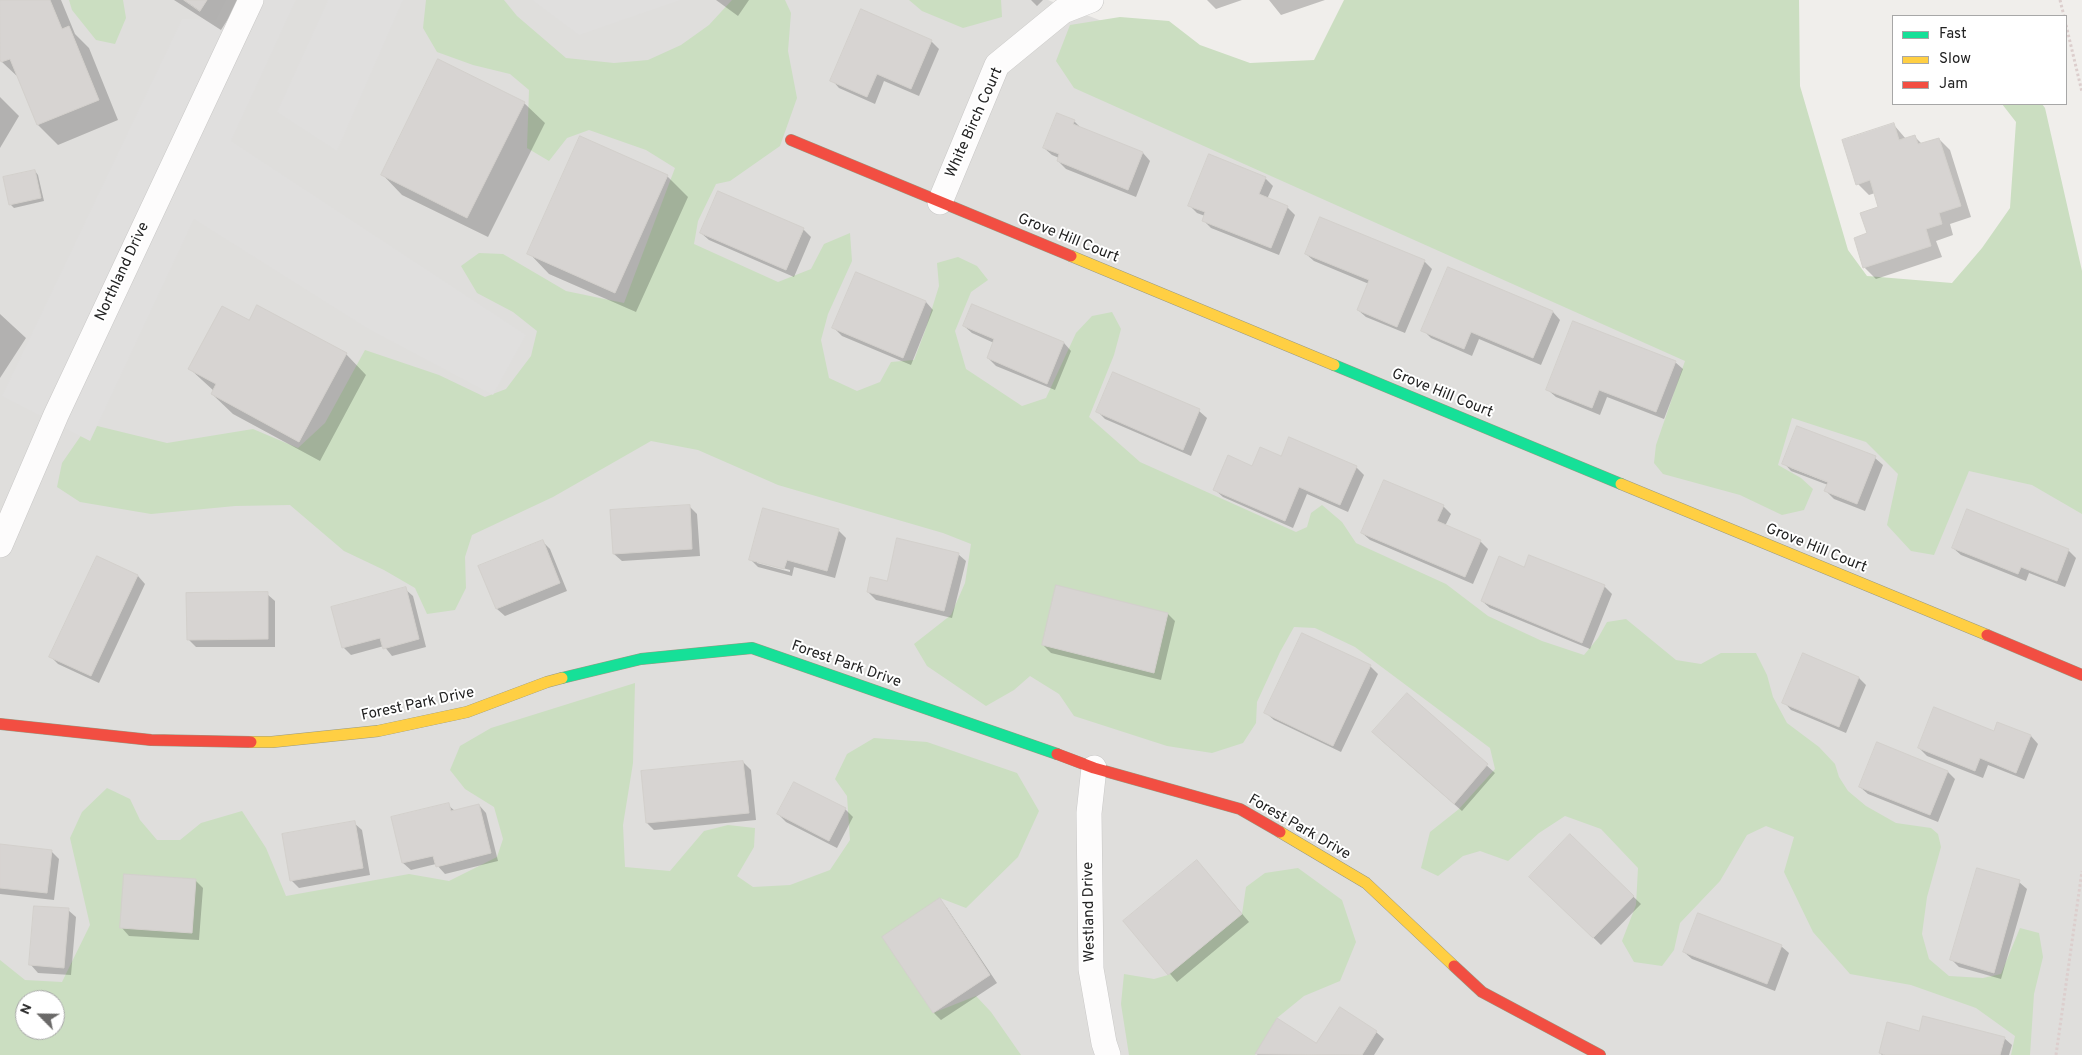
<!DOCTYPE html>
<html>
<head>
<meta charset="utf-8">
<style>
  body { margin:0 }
  #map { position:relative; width:2082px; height:1055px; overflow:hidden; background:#f0eeeb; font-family:Overpass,sans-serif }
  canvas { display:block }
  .legend { position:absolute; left:1892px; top:15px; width:175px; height:90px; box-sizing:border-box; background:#fff; border:1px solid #a7a7a7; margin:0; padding:6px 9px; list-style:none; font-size:15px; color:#222 }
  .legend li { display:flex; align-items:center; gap:10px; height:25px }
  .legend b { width:25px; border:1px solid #a7a7a7 }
  .north { position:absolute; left:15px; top:990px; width:50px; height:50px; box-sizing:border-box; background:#fff; border:1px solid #a7a7a7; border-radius:50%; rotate:293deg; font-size:14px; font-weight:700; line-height:20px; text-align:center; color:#222 }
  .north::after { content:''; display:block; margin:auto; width:18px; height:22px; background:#6a6968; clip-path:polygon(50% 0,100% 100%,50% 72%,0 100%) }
</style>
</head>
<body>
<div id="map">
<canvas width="2082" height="1055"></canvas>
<ul class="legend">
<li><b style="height:6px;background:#16e098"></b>Fast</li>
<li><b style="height:6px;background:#ffcf43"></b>Slow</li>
<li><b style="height:6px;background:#f24e42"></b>Jam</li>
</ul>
<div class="north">N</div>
</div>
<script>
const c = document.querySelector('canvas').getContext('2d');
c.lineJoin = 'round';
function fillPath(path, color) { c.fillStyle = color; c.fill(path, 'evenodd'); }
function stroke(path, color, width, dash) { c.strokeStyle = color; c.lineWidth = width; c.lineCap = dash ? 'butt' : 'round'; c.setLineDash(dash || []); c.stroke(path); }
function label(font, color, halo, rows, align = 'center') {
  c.font = font + ' Overpass,sans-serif'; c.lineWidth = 4; c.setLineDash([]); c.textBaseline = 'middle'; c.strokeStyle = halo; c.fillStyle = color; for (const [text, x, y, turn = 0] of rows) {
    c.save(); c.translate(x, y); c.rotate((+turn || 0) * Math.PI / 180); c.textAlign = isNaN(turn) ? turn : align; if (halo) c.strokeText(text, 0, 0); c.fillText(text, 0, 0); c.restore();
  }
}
const residential = new Path2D(`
  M0,0H1048L2082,403V1055H0ZM25,1000H55V1030H25Z`);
const forest = new Path2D(`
  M69,0H123L126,18L115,44L96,40L72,10Z
  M426,0H504L517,16L566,58L614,63L648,60L681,45L709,25L732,0H785L791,13L788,51L797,98L780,146L730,181L716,184L698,221L694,244L778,282L811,269L824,244L850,233L852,261L828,314L821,340L829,378L857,391L880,382L891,362L914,360L925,331L939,286L937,263L958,257L977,266L988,280L971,292L955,331L966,369L1022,406L1046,398L1076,333L1092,316L1112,312L1121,329L1114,355L1089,417L1140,462L1296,532L1307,527L1311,513L1322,505L1342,522L1356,543L1446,584L1488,616L1542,641L1584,655L1598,638L1607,622L1626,619L1676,660L1701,664L1721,653H1756L1767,675L1773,697L1787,723L1819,747L1835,764L1839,777L1848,791L1866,806L1896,823L1931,828L1938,834L1941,847L1927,897L1922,934L1929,959L1949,976L1983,978L2001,974L2020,928L2039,933L2043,957L2034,994L2030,1055H2011L2015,1036L1976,1008L1911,985L1850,974L1813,932L1784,872L1794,837L1766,826L1747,835L1720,881L1680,923L1674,950L1662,966L1634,962L1622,941L1636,905L1638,868L1601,829L1565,816L1539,833L1508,861L1480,851L1463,856L1438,876L1421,868L1430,832L1459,809L1495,769L1490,748L1355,647L1315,628L1294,627L1280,652L1257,702L1256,723L1243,743L1212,753L1167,746L1074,716L1059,694L1030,676L1014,690L986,706L927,666L914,644L951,615L965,583L971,544L943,533L778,485L698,450L651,441L553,497L472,535L465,557L466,588L455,610L427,614L415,588L384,570L344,551L290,505L235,506L151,514L80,502L57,487L62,463L89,424L167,443L253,429L298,448L325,423L365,350L439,375L485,397L506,389L531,356L537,331L513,312L477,293L461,266L479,253L503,254L566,291L624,303L675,168L646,150L589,130L567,138L549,161L527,148L529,90L510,74L473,65L437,52L423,28Z
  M909,0H1001L1002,17L963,28L922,11Z
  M1344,0H1799L1800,86L1848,250L1867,276L1952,283L1982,248L2010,208L2016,122L2002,104H2042L2045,108L2082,271V514L2032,485L1969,471L1934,555L1911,551L1887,525L1898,474L1866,442L1792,418L1778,465L1801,478L1813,489L1804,510L1782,515L1740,495L1663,474L1654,463L1656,445L1685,361L1074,88L1056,61L1070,25L1120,17L1169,21L1200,45L1250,63L1314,60Z
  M635,683L633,763L623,825L625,867L670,871L704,831L728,825L755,828L754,847L737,876L753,887L790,885L830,870L850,840L847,796L835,779L847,754L874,738L927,742L1017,773L1039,811L1018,857L966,908L940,898L882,937L933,1013L976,996L991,1012L1021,1055H0V960L25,980L62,982L90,925L70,838L82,812L107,788L130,799L140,820L157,840H180L201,823L242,811L266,848L286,896L409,874L449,881L497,857L503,839L494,807L465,789L450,770L460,746L491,728ZM25,1000H55V1030H25Z
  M1298,868L1342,900L1356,942L1340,981L1304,996L1277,1018L1255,1055H1129L1121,1004L1124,974L1154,979L1168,975L1242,914L1246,887L1265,873Z`);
const parking = new Path2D(`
  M226,0H296L231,141L526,335L493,395L367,328L194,219L90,441L2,396L182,19L216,20Z
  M328,0H403L337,151L277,112Z
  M532,0H680L579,35Z`);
const shadow = new Path2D(`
  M0,0H61L75,34L89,48L118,120L58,145L38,125L19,78L2,62L0,56Z
  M174,0H240L221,30Z
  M716,0H749L738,16Z
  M1031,0H1043L1037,6Z
  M1207,0H1242L1216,9Z
  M1269,0H1325L1281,15Z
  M931,41L939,49L919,96L884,81L875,104L839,88L832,80Z
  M439,61L524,103L545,123L488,237L402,195L382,174Z
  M0,97L19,116L0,148Z
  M1074,121L1082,129L1143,153L1150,161L1136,197L1066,169L1058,161L1059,158L1052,155L1044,148Z
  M1894,125L1906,139L1914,136L1922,144L1939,139L1950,150L1971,217L1950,224L1953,235L1936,241L1942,257L1876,279L1864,267L1868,234L1880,207L1875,193L1869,195L1858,184Z
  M581,138L667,176L688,197L636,312L549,274L529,253Z
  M35,171L38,175L44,201L14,208L10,204Z
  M1265,178L1273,186L1267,199L1287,207L1295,215L1279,255L1211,228L1203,220L1205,216L1197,213L1189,205Z
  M803,229L811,237L794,277L709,240L701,233Z
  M1306,254L1424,261L1432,269L1405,333L1366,317L1358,310L1369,284L1314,261Z
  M1448,269L1553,312L1560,320L1541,365L1479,339L1472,356L1431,338L1423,330Z
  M857,274L926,302L933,310L911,365L842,336L834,328Z
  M972,305L1064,343L1071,351L1055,390L996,366L988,358L994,343L972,333L964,326Z
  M0,314L26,338L0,378Z
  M249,322L346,354L366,375L320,461L233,414L212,394L214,391L190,369Z
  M1675,362L1683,369L1664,419L1607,397L1600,415L1556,397L1548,390Z
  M1097,411H1199L1207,418L1191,456L1105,419Z
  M1281,458L1356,467L1364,475L1348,512L1307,494L1293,528L1223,497L1215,490L1253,467Z
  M1875,458L1883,465L1865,511L1834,499L1826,491L1828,485L1791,471L1784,463ZM1791,466L1835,483L1834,485L1791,468Z
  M689,506L697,514L700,556L622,561L614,554Z
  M1443,506L1451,514L1445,526L1480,541L1488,549L1473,584L1370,540L1362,533Z
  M838,530L846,538L835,578L794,567L792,576L758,567L750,559ZM757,561L790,570V572L757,563Z
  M542,541L550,549L567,591L505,616L497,609L480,567Z
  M1953,548L2068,550L2076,558L2065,587L2029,573L2026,581L1961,555Z
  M958,554L966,561L952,618L876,600L868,592Z
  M1525,568L1604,586L1612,594L1590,649L1490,608L1482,601Z
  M138,576L145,584L99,683L58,664L50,656Z
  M405,589L413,596L426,647L392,656L384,646L351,655L343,647Z
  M267,594L275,601V647H196L188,639Z
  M1168,614L1175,621L1161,680L1051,653L1043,645Z
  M1370,666L1378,674L1341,752L1274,720L1266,713Z
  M1859,678L1866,685L1846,733L1791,710L1784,702Z
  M1407,694L1495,773L1462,811L1381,740Z
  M1995,733L2031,736L2038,744L2024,779L1988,765L1983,778L1927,756L1919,748Z
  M743,762L751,770L756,820L654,830L647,823Z
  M1948,772L1955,779L1938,822L1868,794L1860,787Z
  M448,805L455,811L479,805L486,813L498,861L445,874L436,864L411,870L403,863Z
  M845,809L853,817L837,848L786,822L778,814Z
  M354,823L362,830L370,875L299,888L291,880Z
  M1570,836L1641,904L1601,945L1531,877Z
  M0,846L51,851L59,859L54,900L0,894Z
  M1204,869L1249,922L1177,982L1125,921Z
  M195,880L203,888L199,940L129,936L122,928Z
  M2019,882L2027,889L2001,979L1959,967L1952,960Z
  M940,900L947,908L997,983L941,1020L934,1013Z
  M68,910L76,917L71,975L38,973L31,965Z
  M1781,946L1789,953L1775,991L1692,959L1684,952Z
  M1278,1020L1317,1045L1376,1032L1384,1039L1374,1055H1257Z
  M1920,1033L2004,1038L2012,1045L2009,1055H1882L1880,1053Z`);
const building = new Path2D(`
  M0,0H50L62,29L69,26L99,100L37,125L10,59L1,62L0,59Z
  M184,0H207L200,11Z
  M861,9L932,40L911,89L877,74L867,97L830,81Z
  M438,59L525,102L467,218L381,175Z
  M1057,113L1075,120L1073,124L1143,152L1128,190L1057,161L1059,154L1043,148Z
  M1894,123L1899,140L1915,135L1918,144L1939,138L1961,206L1939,213L1942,224L1926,229L1931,246L1863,268L1854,238L1867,233L1860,213L1878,207L1870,180L1856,185L1842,140Z
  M580,136L668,175L615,293L527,254Z
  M1209,154L1266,177L1259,194L1288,206L1271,248L1202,221L1205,212L1188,206Z
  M35,170L41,198L9,205L3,177Z
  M718,191L804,228L786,270L700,233Z
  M1320,217L1425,260L1397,327L1357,310L1369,280L1305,254Z
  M1448,267L1553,311L1533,358L1471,332L1464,349L1421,331Z
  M856,272L926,301L903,358L832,328Z
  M972,304L1064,342L1047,384L987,358L994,339L963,326Z
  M257,305L347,353L299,442L211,394L216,384L188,369L222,306L249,320Z
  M1573,321L1676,361L1656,412L1599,390L1592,408L1546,390Z
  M1113,372L1200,409L1183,450L1096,412Z
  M1797,426L1876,456L1857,504L1824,491L1828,482L1782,464Z
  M1289,437L1357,466L1340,505L1299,487L1285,521L1213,490L1228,455L1252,466L1260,447L1281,456Z
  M1384,480L1444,505L1437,521L1481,540L1465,577L1361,533Z
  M690,505L692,549L613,554L610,510Z
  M763,508L839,529L827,571L787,560L784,569L749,560Z
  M1967,509L2069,549L2057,581L2021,567L2018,574L1952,548Z
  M897,538L959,553L944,611L867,592L870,577L887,581Z
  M543,540L560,583L496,609L478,566Z
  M1529,555L1605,585L1582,643L1481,601L1499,556L1524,567Z
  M97,556L138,575L91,676L49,657Z
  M1056,585L1168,613L1154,673L1042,645Z
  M406,587L419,639L383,649L380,638L342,648L331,607Z
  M268,592V639L187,640L186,593Z
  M1302,633L1371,665L1333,746L1264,713Z
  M1803,653L1859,677L1839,727L1782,703Z
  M1407,693L1488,764L1454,804L1372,732Z
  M1934,707L1994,731L1997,722L2031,735L2016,773L1980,758L1975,771L1918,748Z
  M1877,742L1948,771L1930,815L1859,787Z
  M743,761L749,813L646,823L641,771Z
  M794,782L846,808L829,841L777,814Z
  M449,803L451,811L479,804L491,853L436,867L433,856L402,863L391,817Z
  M355,821L363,868L290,881L282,834Z
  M1570,834L1634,896L1593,938L1529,877Z
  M0,844L52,850L47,893L0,888Z
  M1197,860L1242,914L1168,975L1123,921Z
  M1977,868L2020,880L1994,973L1950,960Z
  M124,874L196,879L192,933L120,928Z
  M940,898L990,975L933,1013L882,937Z
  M34,906L69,908L64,968L29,965Z
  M1698,913L1782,945L1767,984L1683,952Z
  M1340,1007L1377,1031L1362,1055L1255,1054L1277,1018L1316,1043Z
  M1923,1016L2005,1037L2000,1055H1885L1879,1053L1887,1022L1919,1031Z`);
const path = new Path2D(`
  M2060,0L2064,16
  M2066,25L2082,92
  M2056,1055L2082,871`);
const street = new Path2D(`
  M940,202L997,65L1063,11L1091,0
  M0,545L56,415L251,0
  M1094,768L1089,813L1091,969L1104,1043L1108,1055`);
const fast = new Path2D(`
  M1334,365L1621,484
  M562,678L641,659L752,648L1057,754`);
const slow = new Path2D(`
  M1071,256L1334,365
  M1621,484L1987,635
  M251,742H272L378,731L467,712L547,682L562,678
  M1280,832L1366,883L1454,966`);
const jam = new Path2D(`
  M791,140L1071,256
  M1987,635L2082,675
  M0,724L151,740L251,742
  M1057,754L1094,768L1240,809L1280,832
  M1454,966L1482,992L1600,1055`);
const streetNames = [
  ["White Birch Court",975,123,-66],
  ["Grove Hill Court",1068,239,22],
  ["Northland Drive",123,272,-65],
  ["Grove Hill Court",1442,394,22],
  ["Grove Hill Court",1816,549,22],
  ["Forest Park Drive",846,665,19],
  ["Forest Park Drive",418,705,-12],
  ["Forest Park Drive",1299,828,30],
  ["Westland Drive",1090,912,-91]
];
fillPath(residential, '#dfdedc');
fillPath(forest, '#cbdec1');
fillPath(parking, '#e0dfde');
fillPath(shadow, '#0003');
fillPath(building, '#d7d4d2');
stroke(building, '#d3d0cc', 1);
stroke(street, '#c9c8c7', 26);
stroke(fast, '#999a82', 12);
stroke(slow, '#999a82', 12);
stroke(jam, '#999a82', 12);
stroke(path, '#dccecd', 3, [2.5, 2.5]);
stroke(street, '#fdfcfc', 25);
stroke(fast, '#16e098', 11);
stroke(slow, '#ffcf43', 11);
stroke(jam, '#f24e42', 11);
label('15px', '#222', '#fff', streetNames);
</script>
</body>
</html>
